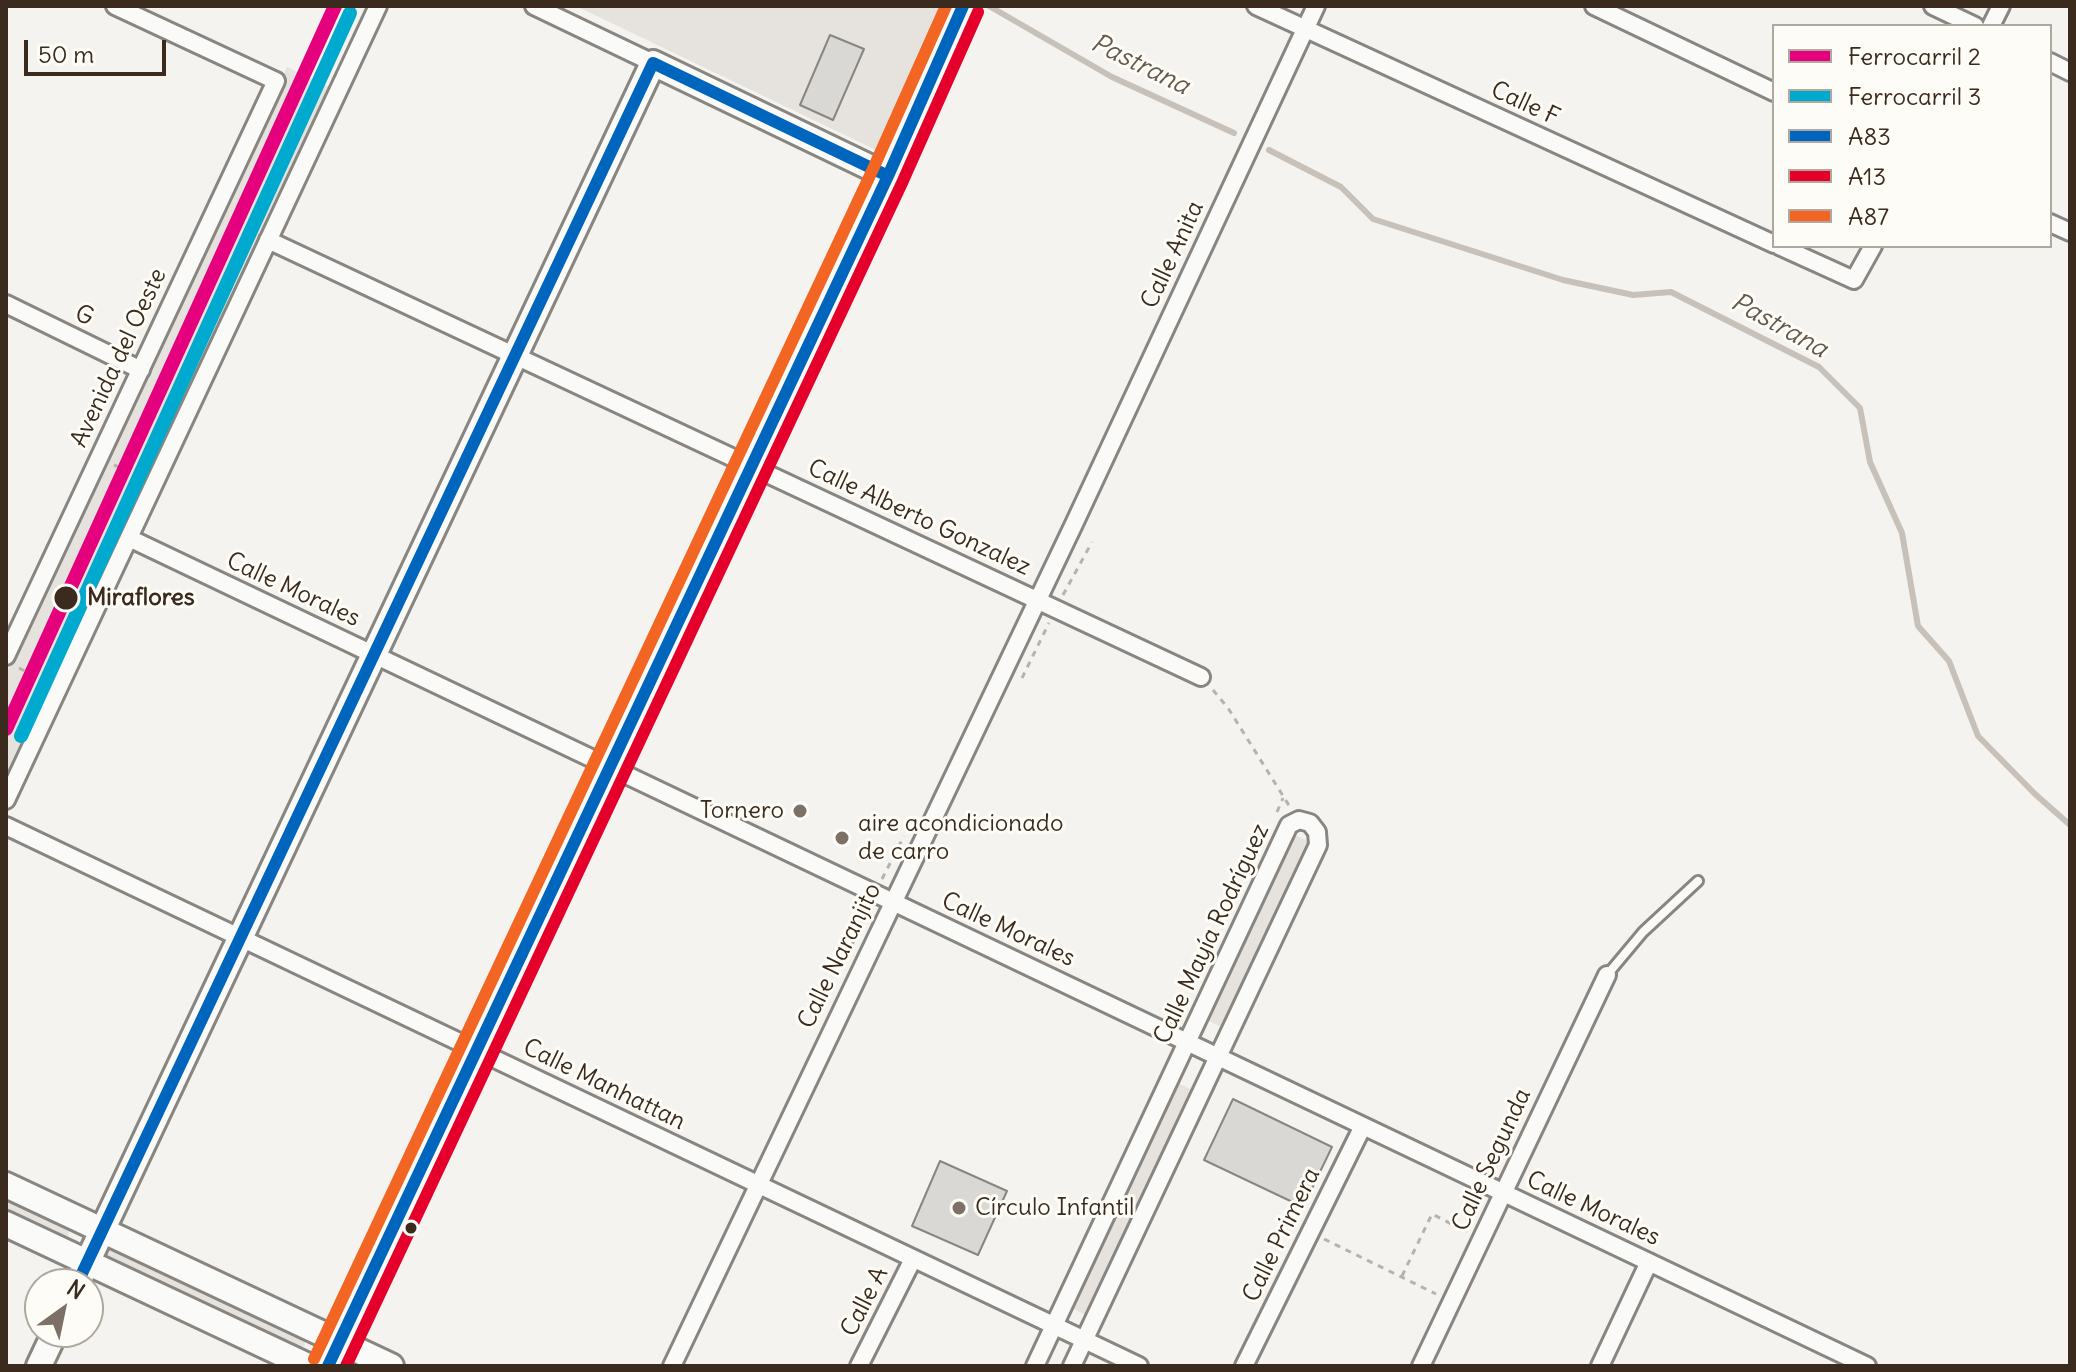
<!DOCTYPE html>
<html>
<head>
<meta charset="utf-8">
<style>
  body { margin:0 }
  #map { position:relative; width:2076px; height:1372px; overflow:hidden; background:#f4f3ef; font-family:Delius,sans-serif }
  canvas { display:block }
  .frame { position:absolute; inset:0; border:8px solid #3b2a1e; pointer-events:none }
  .legend { position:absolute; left:1772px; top:24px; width:280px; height:224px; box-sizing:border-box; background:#fdfcf7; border:2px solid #afa8a0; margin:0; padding:10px 14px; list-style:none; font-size:24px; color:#3b2a1e }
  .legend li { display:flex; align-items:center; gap:16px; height:40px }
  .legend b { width:40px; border:2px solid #afa8a0 }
  .north { position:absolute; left:24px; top:1268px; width:80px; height:80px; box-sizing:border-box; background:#fdfcf7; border:2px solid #afa8a0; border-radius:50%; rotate:33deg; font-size:22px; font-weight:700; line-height:32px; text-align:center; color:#3b2a1e }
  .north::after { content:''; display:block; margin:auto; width:28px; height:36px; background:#7c7067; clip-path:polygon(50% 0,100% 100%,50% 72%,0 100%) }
  .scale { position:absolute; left:24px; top:40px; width:142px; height:36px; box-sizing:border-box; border:4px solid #3b2a1e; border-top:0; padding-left:10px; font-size:24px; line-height:28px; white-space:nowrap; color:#3b2a1e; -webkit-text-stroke:6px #fdfcf7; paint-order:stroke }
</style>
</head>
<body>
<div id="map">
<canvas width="2076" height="1372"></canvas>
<div class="frame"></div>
<ul class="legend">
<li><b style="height:10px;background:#e5007d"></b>Ferrocarril 2</li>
<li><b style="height:10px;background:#00a9ce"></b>Ferrocarril 3</li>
<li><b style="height:10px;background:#0065bd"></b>A83</li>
<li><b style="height:10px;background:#e4002b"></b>A13</li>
<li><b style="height:10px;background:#f26522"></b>A87</li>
</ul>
<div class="north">N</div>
<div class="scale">50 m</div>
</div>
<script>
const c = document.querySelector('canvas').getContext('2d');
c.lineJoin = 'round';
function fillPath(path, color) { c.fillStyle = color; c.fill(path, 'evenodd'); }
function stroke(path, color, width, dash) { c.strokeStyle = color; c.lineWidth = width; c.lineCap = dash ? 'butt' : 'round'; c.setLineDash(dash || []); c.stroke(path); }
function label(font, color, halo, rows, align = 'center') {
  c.font = font + ' Delius,sans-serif'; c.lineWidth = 6; c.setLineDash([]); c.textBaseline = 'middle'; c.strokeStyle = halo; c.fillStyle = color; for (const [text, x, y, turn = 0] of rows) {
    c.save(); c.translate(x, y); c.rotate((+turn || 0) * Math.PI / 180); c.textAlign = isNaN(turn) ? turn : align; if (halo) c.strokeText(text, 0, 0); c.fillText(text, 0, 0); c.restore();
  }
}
const built = new Path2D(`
  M576,6H943L878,151Z
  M287,67L329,87L6,776V674Z
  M1295,835L1311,843L1223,1028L1207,1020Z
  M1178,1083L1194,1091L1086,1315L1071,1308Z
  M6,1195L68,1225L69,1235L63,1238L6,1212Z
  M105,1243L303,1334L305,1346L295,1349L103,1259L101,1249Z`);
const stream = new Path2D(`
  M989,6L1112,77L1234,133
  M1269,150L1341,187L1373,219L1563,280L1633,295L1671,292L1819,367L1860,408L1870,462L1902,533L1918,626L1949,661L1978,736L2035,794L2070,825`);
const building = new Path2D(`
  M830,35L864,49L833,120L800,105Z
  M1233,1099L1332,1147L1303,1207L1204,1160Z
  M940,1161L1007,1191L978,1255L912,1226Z`);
const path = new Path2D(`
  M114,465L140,476
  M1063,595L1092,542
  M19,668L44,681
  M1022,678L1049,623
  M1213,690L1228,708L1290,807
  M1277,812L1283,798
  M882,879L904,836
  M852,945L868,908
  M1324,1239L1436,1294
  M1402,1276L1432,1214L1467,1232`);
const lane = new Path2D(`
  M1607,975L1643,932L1698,881`);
const street = new Path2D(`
  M534,6L653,63
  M1256,6L1774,244
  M1594,6L1774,92
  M1933,6L1975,26
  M1991,26L2001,6
  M2050,62L2070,72
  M2050,223L2070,232
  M268,240L1201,677
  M1779,246L1854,280L1873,246
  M6,304L141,370
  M129,538L1867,1366
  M6,656L276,81L115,6
  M6,800L378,6
  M6,826L1139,1366
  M672,1366L1074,524L1316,6
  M859,1366L913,1259
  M1035,1366L1289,825L1299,820L1310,823L1317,832L1318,845L1072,1366
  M1244,1366L1363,1126
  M1421,1366L1607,975
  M1600,1366L1649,1262`);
const secondary = new Path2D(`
  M6,1185L391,1366
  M6,1224L308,1366
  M77,1284L653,63L888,176
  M39,1366L55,1332
  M328,1366L888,176L963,6`);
const bus1 = new Path2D(`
  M77,1284L653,63L888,176
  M328,1366L888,176L963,6`);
const bus2 = new Path2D(`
  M346,1366L902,183L978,12`);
const bus3 = new Path2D(`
  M314,1359L873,169L946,6`);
const rail1 = new Path2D(`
  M6,729L335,6`);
const rail2 = new Path2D(`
  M21,736L350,13`);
const markers = [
  [66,598,13,"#3b2a1e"],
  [800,811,8,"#7c7067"],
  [842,838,8,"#7c7067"],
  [959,1208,8,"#7c7067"],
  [411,1228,7,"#3b2a1e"]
];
const streetNames = [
  ["Calle F",1525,104,25],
  ["Calle Anita",1173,255,-65],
  ["G",84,316,26],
  ["Avenida del Oeste",119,358,-65],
  ["Calle Alberto Gonzalez",919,518,25],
  ["Calle Morales",293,590,25],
  ["Calle Morales",1008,930,25],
  ["Calle Mayía Rodríguez",1212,934,-65],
  ["Calle Naranjito",840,956,-64],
  ["Calle Manhattan",604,1085,26],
  ["Calle Segunda",1492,1160,-65],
  ["Calle Morales",1593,1209,25],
  ["Calle Primera",1282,1235,-64],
  ["Calle A",865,1302,-63]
];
const stopNames = [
  ["Miraflores",87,598]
];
const poiNames = [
  ["Tornero",784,811,"right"],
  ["aire acondicionado",858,824],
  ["de carro",858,852],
  ["Círculo Infantil",975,1208]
];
const waterNames = [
  ["Pastrana",1140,65,26],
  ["Pastrana",1779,326,29]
];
fillPath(built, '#e6e3de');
stroke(stream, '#c7c1ba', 6);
fillPath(building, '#d9d8d5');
stroke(building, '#898681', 2);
stroke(lane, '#898681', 14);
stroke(street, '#898681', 22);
stroke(secondary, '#898681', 30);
stroke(path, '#b5b3b0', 3, [6, 6]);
stroke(lane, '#fafaf8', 8);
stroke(street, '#fafaf8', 16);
stroke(secondary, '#fafaf8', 24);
stroke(bus1, '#0065bd', 12);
stroke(bus2, '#e4002b', 12);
stroke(bus3, '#f26522', 12);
stroke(rail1, '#e5007d', 14);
stroke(rail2, '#00a9ce', 14);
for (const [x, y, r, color] of markers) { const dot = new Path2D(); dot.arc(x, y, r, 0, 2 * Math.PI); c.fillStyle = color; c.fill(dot); stroke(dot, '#fdfcf7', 3); }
label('24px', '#3b2a1e', '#fdfcf7', streetNames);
label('bold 24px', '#3b2a1e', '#fdfcf7', stopNames, 'left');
label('24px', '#3b2a1e', '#fdfcf7', poiNames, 'left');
label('italic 26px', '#65584d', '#fdfcf7', waterNames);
</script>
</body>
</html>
